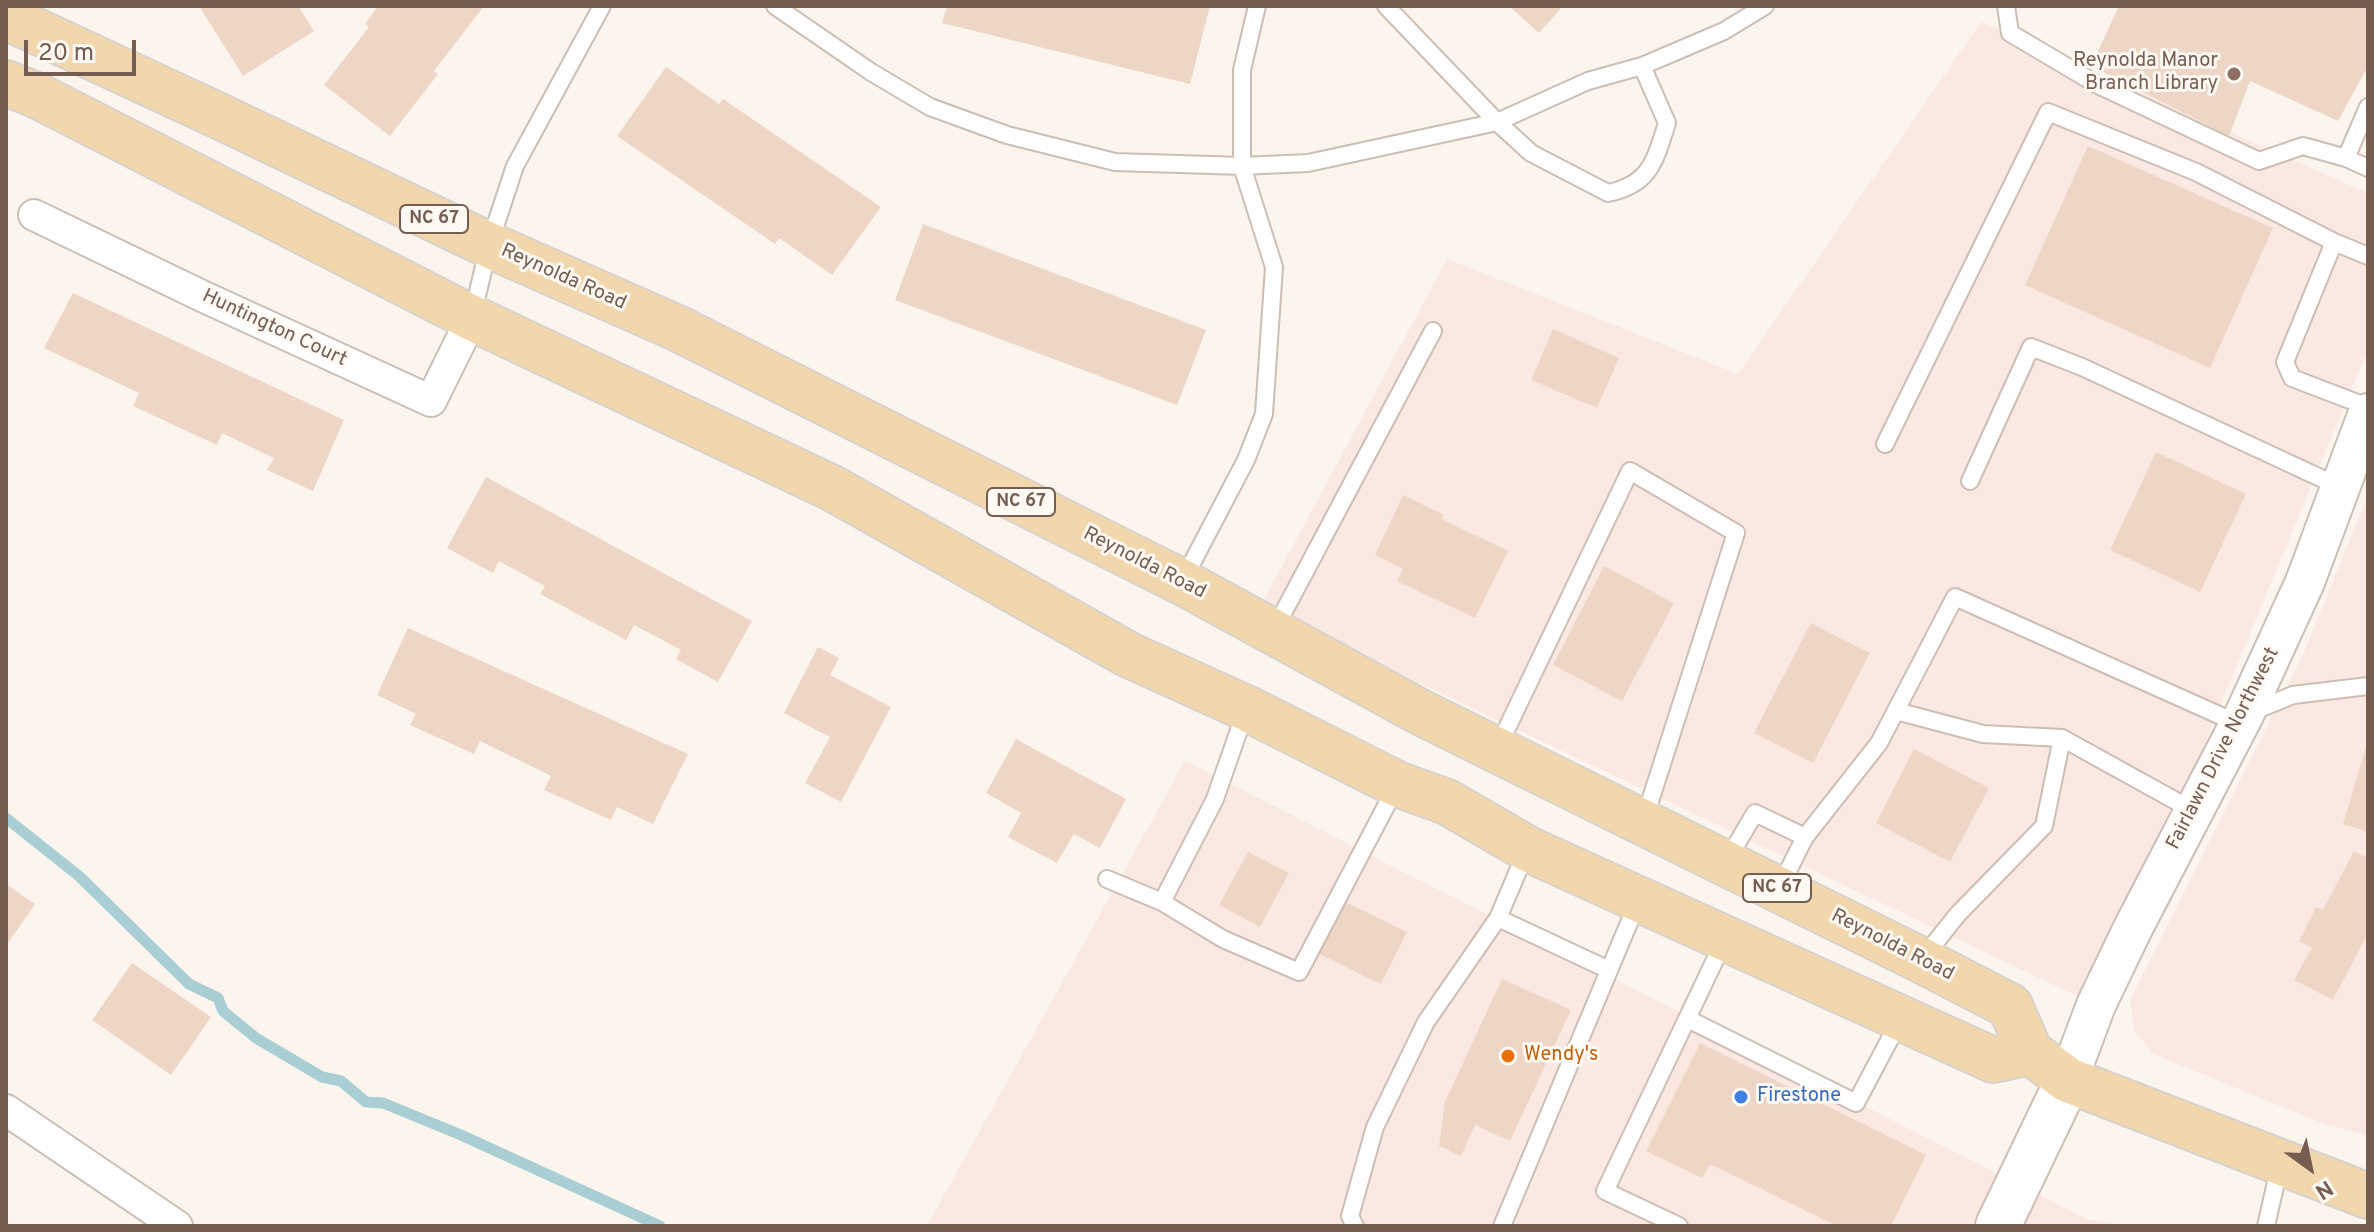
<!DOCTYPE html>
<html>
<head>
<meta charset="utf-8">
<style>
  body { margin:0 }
  #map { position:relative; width:2374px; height:1232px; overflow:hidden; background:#fbf5ed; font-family:Overpass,sans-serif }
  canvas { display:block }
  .frame { position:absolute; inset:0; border:8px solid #755d51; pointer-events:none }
  .north { position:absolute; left:2270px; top:1128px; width:80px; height:80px; -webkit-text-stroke:6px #fef9f3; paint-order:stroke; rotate:147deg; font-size:22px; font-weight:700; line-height:32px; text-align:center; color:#755d51 }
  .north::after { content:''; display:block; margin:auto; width:28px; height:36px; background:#755d51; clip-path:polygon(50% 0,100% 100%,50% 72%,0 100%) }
  .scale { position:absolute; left:24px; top:40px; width:112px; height:36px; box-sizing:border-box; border:4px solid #755d51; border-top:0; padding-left:10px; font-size:24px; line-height:28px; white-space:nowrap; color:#755d51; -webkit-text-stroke:6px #fef9f3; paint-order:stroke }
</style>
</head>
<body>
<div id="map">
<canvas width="2374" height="1232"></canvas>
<div class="frame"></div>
<div class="north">N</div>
<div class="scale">20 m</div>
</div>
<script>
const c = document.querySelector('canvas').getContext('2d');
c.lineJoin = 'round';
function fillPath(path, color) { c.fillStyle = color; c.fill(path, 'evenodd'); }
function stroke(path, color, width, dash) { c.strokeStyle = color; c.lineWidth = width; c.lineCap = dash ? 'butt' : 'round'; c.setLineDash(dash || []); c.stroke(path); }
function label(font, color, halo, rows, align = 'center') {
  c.font = font + ' Overpass,sans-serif'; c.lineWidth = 6; c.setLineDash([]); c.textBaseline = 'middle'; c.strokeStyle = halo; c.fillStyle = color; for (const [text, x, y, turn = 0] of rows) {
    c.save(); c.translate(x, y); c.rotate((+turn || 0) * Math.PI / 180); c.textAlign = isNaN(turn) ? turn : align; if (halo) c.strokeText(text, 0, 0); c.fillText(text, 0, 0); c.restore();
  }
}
const commercial = new Path2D(`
  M1981,22L2368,193V349L2096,1005L1260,607L1447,259L1738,374Z
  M2368,495V1136L2322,1123L2153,1054L2134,1030L2130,1000L2304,652Z
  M1185,761L2087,1219L2125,1226H927Z`);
const stream = new Path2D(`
  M6,818L79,876L189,984L218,998L223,1011L256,1038L322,1077L341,1081L366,1102L383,1103L461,1135L660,1226`);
const building = new Path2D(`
  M199,6H298L314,31L243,76Z
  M378,6H484L434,71L438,74L390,136L324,85L369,27L365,24Z
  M947,6H1210L1190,84L942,23Z
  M1509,6H1563L1539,33Z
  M2119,6H2368V66L2338,121L2250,81L2229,136L2091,66Z
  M666,67L719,104L723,99L881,207L832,275L779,238L775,244L617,136Z
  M2088,146L2273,228L2210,368L2025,285Z
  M923,224L1206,330L1177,405L895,300Z
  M73,293L344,420L313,491L267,470L274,458L222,433L217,445L133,406L139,393L44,348Z
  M1553,329L1619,358L1597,408L1531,380Z
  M2156,452L2246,494L2200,592L2110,550Z
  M486,477L752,621L718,682L676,659L681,650L634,625L626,640L540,594L545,586L499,561L493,573L447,548Z
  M1403,495L1444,515L1442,519L1508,551L1475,618L1397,581L1403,569L1375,555Z
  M1604,566L1674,603L1622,701L1553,665Z
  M1811,623L1870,653L1813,763L1754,733Z
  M408,628L688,754L653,824L617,807L611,820L544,790L551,776L480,741L474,754L410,725L416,714L377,695Z
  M818,647L839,658L830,675L891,707L841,802L805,783L830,737L784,713Z
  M1016,739L1126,799L1100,848L1074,834L1057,863L1008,837L1021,813L986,793Z
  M2367,744H2368V832L2343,824Z
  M1914,749L1989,788L1950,862L1876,823Z
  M2354,851L2368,858V933L2333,1000L2294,980L2312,948L2299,941L2316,907L2323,910Z
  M1248,852L1289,873L1260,927L1219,905Z
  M6,884L35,904L6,946Z
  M1345,902L1407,932L1381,984L1319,954Z
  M132,963L211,1017L171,1075L92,1020Z
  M1502,979L1571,1010L1510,1141L1475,1125L1461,1156L1439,1146L1445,1102Z
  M1700,1043L1926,1155L1891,1226H1837L1710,1164L1702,1178L1646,1151Z`);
const service = new Path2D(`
  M775,6L871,72L930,107L1007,135L1115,162L1242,166L1308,163L1497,122L1531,153L1608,193C1651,184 1655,160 1667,123L1642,66
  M1386,6L1497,122L1588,81L1642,66L1724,31L1765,6
  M2006,6L2010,33L2098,85L2259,161L2303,146L2346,158
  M2368,107L2346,158L2368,168
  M2368,256L2334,242L2285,362L2292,378L2368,407
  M472,317L489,245L515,166L602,6
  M1885,444L2048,112L2196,172L2334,242
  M1970,481L2031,347L2082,367L2340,487
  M1183,580L1246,460L1264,414L1274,267L1242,166V70L1257,6
  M1274,630L1433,331
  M1896,711L1983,734L2062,738L2194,811
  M2249,713L2293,695L2368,686
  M1497,749L1630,471L1736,533L1644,820
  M1727,860L1755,813L1805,837
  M1107,879L1162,902L1215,799L1246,710
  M1779,889L1805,837L1879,743L1955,597L2239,724
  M1162,902L1223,939L1299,972L1396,787
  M1498,918L1527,850
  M1922,959L1958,914L2044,826L2062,738
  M1688,1019L1856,1103L1900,1020
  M1355,1226L1350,1216L1375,1127L1426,1022L1498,918L1609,970
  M1502,1226L1639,899
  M1679,1226L1605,1191L1725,939
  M2266,1226L2280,1165`);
const minor = new Path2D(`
  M34,215L202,296L431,401L472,318
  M6,1110L177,1226`);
const tertiary = new Path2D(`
  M2068,1080L2096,1005L2133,928L2244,715L2305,582L2368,413`);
const secondary = new Path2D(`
  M1998,1226L2068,1080`);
const primary = new Path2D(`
  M6,17L219,116L489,245L677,328L1182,582L1422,713L1921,960L2010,1006L2030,1052L2068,1080L2368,1196
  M6,83L36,95L472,318L832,488L1129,655L1246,708L1397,784L1447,802L1528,849L1993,1060L2030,1052`);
const markers = [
  [2234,74,8,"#8d6e63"],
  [1508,1056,8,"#e8710a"],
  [1741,1097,8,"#3f7fe0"]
];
const shields = [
  [434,219,68],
  [1021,502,68],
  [1777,888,68]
];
const shieldNames = [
  ["NC 67",434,219],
  ["NC 67",1021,502],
  ["NC 67",1777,888]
];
const educationNames = [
  ["Reynolda Manor",2218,62],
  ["Branch Library",2218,85]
];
const streetNames = [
  ["Reynolda Road",563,278,24],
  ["Huntington Court",274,329,25],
  ["Reynolda Road",1144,564,27],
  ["Fairlawn Drive Northwest",2224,749,-63],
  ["Reynolda Road",1892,946,27]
];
const foodNames = [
  ["Wendy's",1524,1056]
];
const shopNames = [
  ["Firestone",1757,1097]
];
fillPath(commercial, '#fae9e2');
stroke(stream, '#a9cfd5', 11);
fillPath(building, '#eed6c7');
stroke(service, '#cdbeb3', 20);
stroke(minor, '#cdbeb3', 34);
stroke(tertiary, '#cdbeb3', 42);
stroke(secondary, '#cfbeb1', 48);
stroke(primary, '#d8d2ce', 48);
stroke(service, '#fff', 16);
stroke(minor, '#fff', 30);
stroke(tertiary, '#fff', 38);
stroke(secondary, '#fff', 44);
stroke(primary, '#f3d7ac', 44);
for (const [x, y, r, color] of markers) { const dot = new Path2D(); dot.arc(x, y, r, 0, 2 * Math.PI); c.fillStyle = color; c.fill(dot); stroke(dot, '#fef9f3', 3); }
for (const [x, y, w] of shields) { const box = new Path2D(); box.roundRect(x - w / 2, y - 14, w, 28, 6); c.fillStyle = '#fef9f3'; c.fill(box); stroke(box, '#755d51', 2); }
label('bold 18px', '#755d51', null, shieldNames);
label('20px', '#785e54', '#fef9f3', educationNames, 'right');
label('20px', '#755d51', '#fef9f3', streetNames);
label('20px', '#c56008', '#fef9f3', foodNames, 'left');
label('20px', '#366cbe', '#fef9f3', shopNames, 'left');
</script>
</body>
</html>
